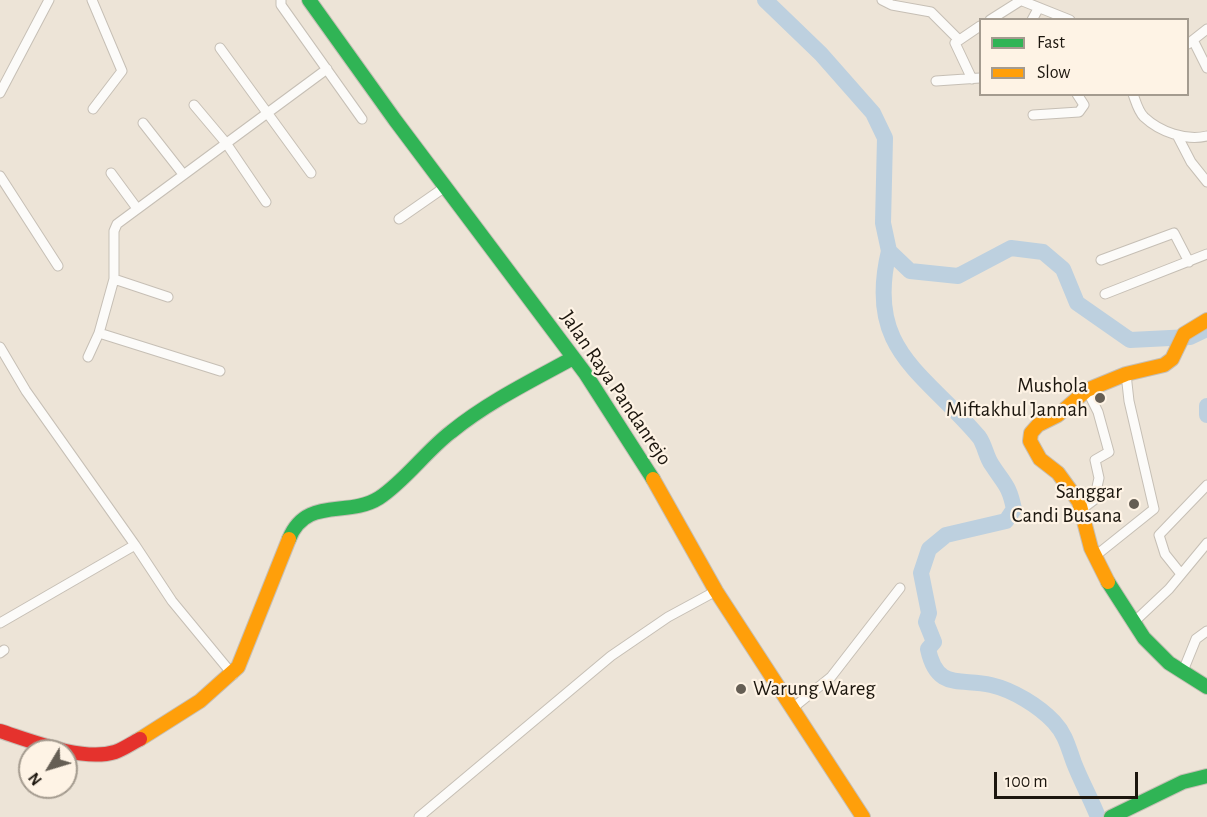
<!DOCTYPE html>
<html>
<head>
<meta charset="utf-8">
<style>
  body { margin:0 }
  #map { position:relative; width:1207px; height:817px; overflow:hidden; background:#ede4d7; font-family:"Alegreya Sans",sans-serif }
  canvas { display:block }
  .legend { position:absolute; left:979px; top:18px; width:210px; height:78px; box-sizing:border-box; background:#fef3e5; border:2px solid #a49b8f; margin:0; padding:8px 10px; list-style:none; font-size:18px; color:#1c160e }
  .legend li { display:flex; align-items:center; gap:12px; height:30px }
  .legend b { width:30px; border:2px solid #a49b8f }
  .north { position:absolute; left:18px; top:739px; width:60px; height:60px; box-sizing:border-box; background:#fef3e5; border:2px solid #a49b8f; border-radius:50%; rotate:232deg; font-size:16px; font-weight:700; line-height:24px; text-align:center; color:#1c160e }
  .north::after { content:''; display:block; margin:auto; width:21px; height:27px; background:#655e54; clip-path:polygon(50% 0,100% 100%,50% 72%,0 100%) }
  .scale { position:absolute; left:994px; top:772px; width:144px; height:27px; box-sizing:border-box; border:3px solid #1c160e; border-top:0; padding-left:8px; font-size:18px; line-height:21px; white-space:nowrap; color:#1c160e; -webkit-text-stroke:4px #fef3e5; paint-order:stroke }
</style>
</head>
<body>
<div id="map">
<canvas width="1207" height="817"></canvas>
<ul class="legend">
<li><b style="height:8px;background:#30b455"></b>Fast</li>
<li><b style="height:8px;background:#ff9f0a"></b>Slow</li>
</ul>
<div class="north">N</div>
<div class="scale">100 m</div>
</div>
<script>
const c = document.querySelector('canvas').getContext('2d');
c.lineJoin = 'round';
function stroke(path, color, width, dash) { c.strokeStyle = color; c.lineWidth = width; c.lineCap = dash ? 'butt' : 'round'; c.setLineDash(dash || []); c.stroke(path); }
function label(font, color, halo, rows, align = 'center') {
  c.font = font + ' "Alegreya Sans",sans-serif'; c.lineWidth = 4.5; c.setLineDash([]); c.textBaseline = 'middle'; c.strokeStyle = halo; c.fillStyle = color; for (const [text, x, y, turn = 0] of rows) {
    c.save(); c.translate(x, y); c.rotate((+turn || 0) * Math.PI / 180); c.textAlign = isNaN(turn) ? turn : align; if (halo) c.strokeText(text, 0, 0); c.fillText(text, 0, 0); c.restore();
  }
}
const river = new Path2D(`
  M765,0L821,54L873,113L885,138L883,223L889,251L910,271L958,276L1011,248L1043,252L1063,269L1077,303L1130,340L1190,337L1207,329
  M889,251C865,350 923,371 979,437C985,445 986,457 992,465C1005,485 1009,485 1014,509L1006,521L946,535L929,549L921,573L929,613L926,622L934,642L928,649C937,691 960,678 991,685C1013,690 1039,706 1054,722C1066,735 1068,747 1074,763C1081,781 1091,799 1098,817
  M1207,406V415`);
const street = new Path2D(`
  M92,0L122,71L93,109
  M281,0V5L362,119
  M882,0L892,5L931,12L959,40
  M1020,0L1070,20
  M990,20L1020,1
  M1032,20L1038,9
  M1193,40L1207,68
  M1188,44L1207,29
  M220,48L311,173
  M972,79L955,43L980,26
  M936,81L980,78
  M0,93L49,0
  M1133,94C1136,102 1138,111 1144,117C1160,132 1186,141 1207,136
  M194,105L226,143L266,202
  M1033,115L1079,112L1084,105L1077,94
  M143,123L183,174
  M1177,135L1191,162L1207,182
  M111,173L136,207
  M0,176L58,266
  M399,219L445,187
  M1101,260L1174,233L1189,262
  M1105,294L1207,254
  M168,297L114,279V231L117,224L327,69
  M99,333L114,279
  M0,347L26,391L135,545L0,623
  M88,357L99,333L220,371
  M1082,509L1094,500L1099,478L1095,460L1109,452L1098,412L1087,390
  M135,545L172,601L233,675
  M1094,557L1154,509L1129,401L1126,374
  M1181,574L1165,554L1159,535L1207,485
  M1135,621L1169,589L1207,543
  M0,653L4,650
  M1183,671L1196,639L1207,631
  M794,707L831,677L900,588
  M419,817L611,656L668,617L716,591`);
const fast = new Path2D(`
  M309,0L395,120L585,373L653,479
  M289,539C306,496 347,518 379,498C404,482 427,450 451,432C488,402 531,381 573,358
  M1108,582L1144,638L1169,663L1207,687
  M1111,817L1183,782L1207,776`);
const slow = new Path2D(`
  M653,479L716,591L863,817
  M1108,582L1091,548L1079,502L1058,473L1040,459L1030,441L1031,433L1038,425L1058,415L1087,390L1126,374L1164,365L1172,359L1184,334L1207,320
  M140,739L200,701L238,667L289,539`);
const jam = new Path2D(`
  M0,731C31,741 83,762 115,752C124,749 132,743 140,739`);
const markers = [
  [1100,398,6,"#655e54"],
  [1134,504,6,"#655e54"],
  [741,689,6,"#655e54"]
];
const poiNames = [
  ["Mushola",1088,386],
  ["Miftakhul Jannah",1088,410],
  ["Sanggar",1122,492],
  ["Candi Busana",1122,516],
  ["Warung Wareg",753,689,"left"]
];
const streetNames = [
  ["Jalan Raya Pandanrejo",616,388,56]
];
stroke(river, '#bdd0df', 16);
stroke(street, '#c6bfb5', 11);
stroke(fast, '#c6bfb5', 16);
stroke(slow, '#c6bfb5', 16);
stroke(jam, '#c6bfb5', 16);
stroke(street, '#fcfbf9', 9);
stroke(fast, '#30b455', 14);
stroke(slow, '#ff9f0a', 14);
stroke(jam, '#e5322d', 14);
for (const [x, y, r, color] of markers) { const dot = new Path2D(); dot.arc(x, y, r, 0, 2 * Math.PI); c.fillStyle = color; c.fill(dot); stroke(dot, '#fef3e5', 2); }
label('21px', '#1c160e', '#fef3e5', poiNames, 'right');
label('21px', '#1c160e', '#fef3e5', streetNames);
</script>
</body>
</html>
